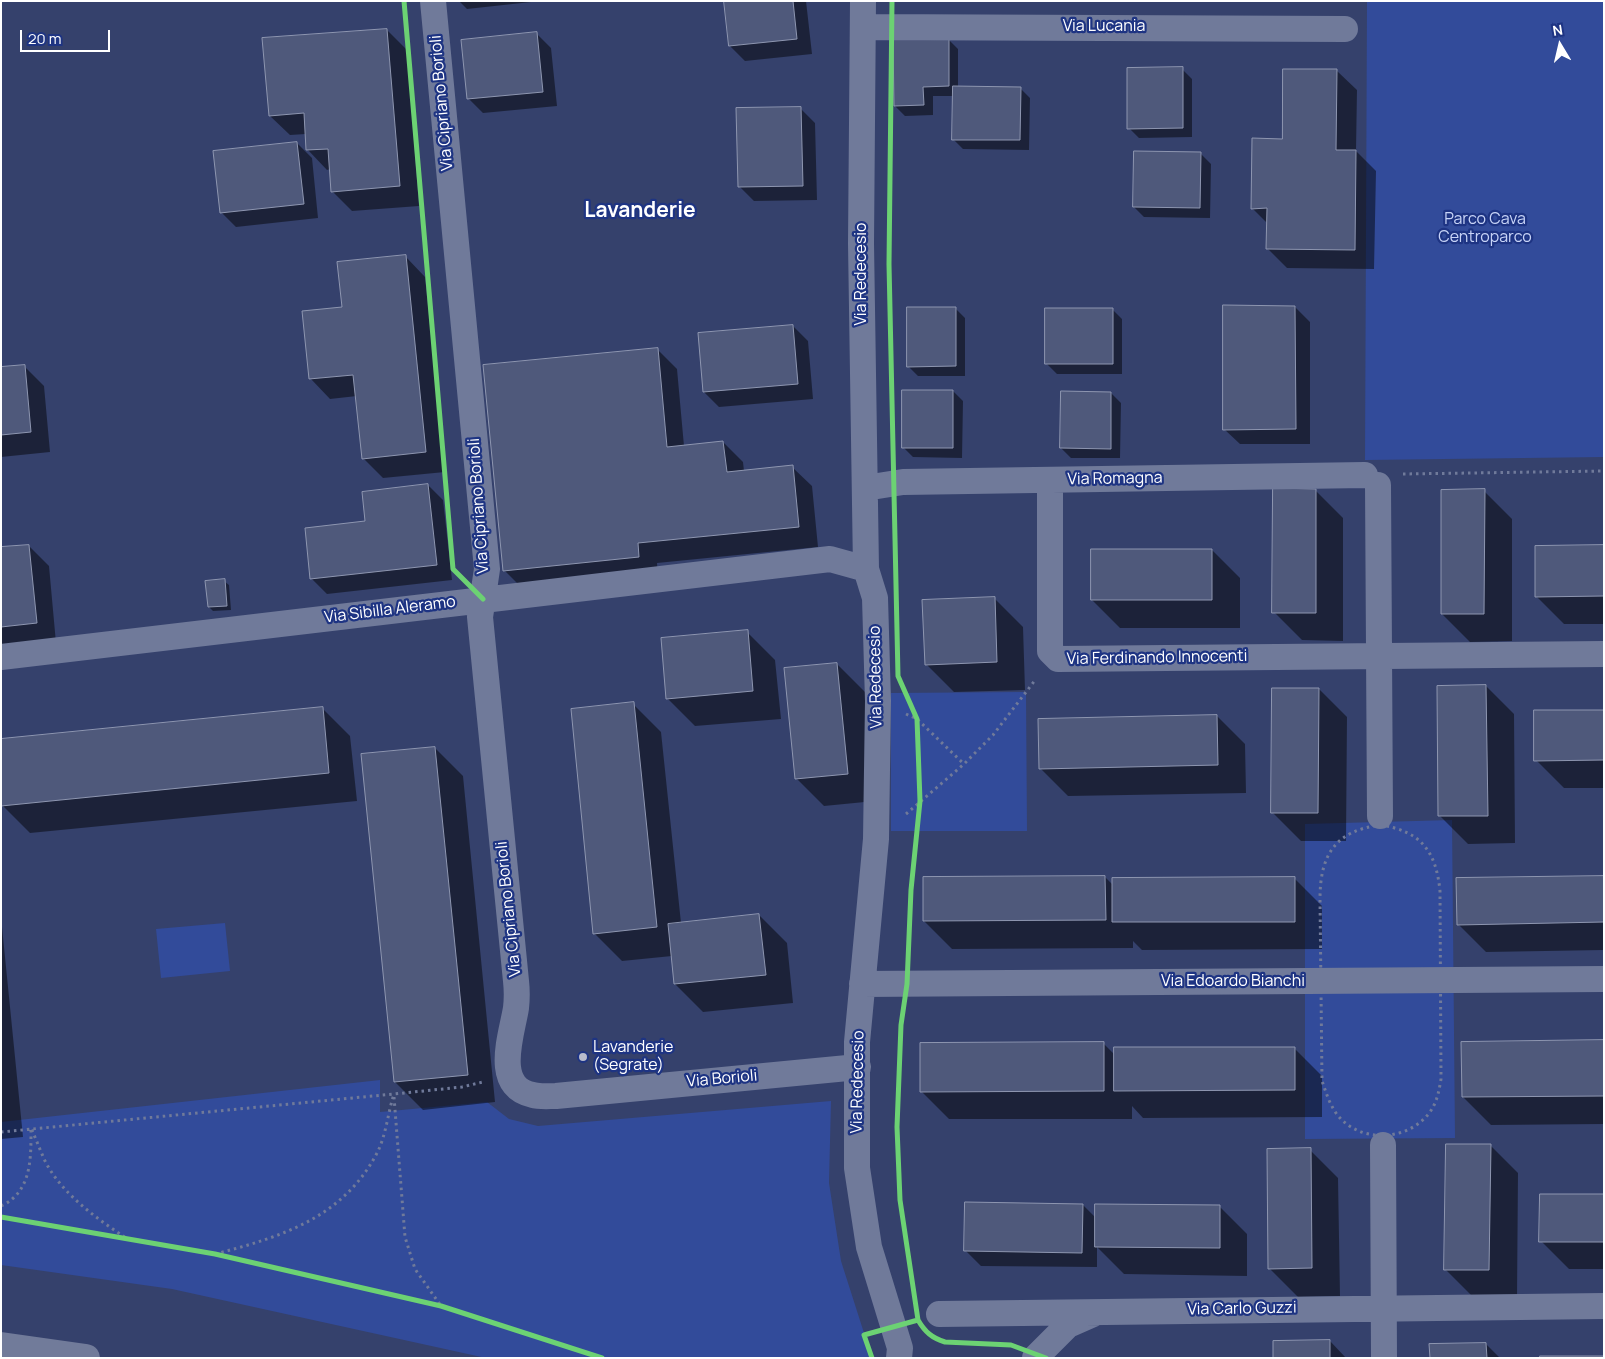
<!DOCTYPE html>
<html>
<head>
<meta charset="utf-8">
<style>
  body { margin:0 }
  #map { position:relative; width:1605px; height:1359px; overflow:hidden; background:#35416c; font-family:Manrope,sans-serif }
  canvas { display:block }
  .frame { position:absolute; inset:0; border:2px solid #fff; pointer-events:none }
  .north { position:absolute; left:1535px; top:20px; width:50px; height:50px; -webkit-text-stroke:4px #1e3483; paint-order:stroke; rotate:351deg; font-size:14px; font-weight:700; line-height:20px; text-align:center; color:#fff }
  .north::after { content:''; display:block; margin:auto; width:18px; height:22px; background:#fff; clip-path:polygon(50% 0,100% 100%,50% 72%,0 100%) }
  .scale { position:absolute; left:20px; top:30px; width:90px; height:22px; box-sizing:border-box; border:2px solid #fff; border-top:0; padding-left:6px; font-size:15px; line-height:18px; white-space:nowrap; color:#fff; -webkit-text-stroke:4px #1e3483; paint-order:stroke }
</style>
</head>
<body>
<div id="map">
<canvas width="1605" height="1359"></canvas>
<div class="frame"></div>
<div class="north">N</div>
<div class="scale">20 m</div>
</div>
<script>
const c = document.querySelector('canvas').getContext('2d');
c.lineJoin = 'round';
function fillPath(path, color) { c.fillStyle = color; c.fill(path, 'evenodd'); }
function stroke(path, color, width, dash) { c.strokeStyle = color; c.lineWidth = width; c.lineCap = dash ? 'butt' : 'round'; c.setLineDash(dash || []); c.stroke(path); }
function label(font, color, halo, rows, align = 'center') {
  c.font = font + ' Manrope,sans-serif'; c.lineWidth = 4.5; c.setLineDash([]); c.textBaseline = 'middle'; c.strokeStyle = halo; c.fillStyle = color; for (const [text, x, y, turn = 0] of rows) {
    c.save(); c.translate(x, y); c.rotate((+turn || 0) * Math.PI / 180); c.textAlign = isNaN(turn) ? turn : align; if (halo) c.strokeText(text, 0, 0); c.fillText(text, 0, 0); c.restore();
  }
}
const green = new Path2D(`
  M1367,1H1604V457L1365,460Z
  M1026,692L1027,831H891V693Z
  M1452,820L1455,1138L1305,1139V824Z
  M225,923L230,971L161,978L156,929Z
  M380,1080V1112L487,1102L509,1119L538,1126L831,1101L829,1183L841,1261L872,1358H486L172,1289L1,1265V1122Z`);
const shadow = new Path2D(`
  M459,1H531V2L467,9Z
  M725,1H806L812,54L745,61L730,46Z
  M387,30L407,50L419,206L352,211L332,191L330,169L327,170L308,150L306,134L290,135L270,116Z
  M536,33L551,48L557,106L483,113L468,98Z
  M948,39L958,49V87L1020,88L1030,98L1029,150L963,149L953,139L954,96H933V115L905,116L895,106Z
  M1182,69L1192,79V137L1139,138L1129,128Z
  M1337,71L1357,90L1356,151L1376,171L1374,269L1287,268L1268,249V224L1252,208L1283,140Z
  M800,108L815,123L817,200L754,201L739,186Z
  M297,143L312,158L318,218L236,227L221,212Z
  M1201,154L1211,164L1210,218L1144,217L1134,207Z
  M406,257L425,277L445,472L383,478L363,458L357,396L330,399L311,379L304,312L343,308Z
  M1295,307L1310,322V444H1240L1224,429Z
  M955,308L965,318V376H918L908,366Z
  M1112,309L1122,319V374H1057L1047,364Z
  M793,326L808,341L813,399L719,407L704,392Z
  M657,349L677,369L684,446L723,442L743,462L744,471L792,467L812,486L818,547L657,563L658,577L524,590L504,570Z
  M24,366L44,386L50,452L1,457V368Z
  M953,391L963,401L962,458L913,457L903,447Z
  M1111,393L1121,403L1120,458H1071L1061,448Z
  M428,485L443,500L452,580L327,594L312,579L306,529L366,522Z
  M1315,490L1343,518V641L1302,640L1274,612Z
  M1484,491L1512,519V641L1470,642L1442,614Z
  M29,546L49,566L56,643L1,648V549Z
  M1604,546V624H1564L1536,596Z
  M1212,550L1240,578V628H1120L1092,600Z
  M224,581L229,585L231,610L213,611L209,607Z
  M995,599L1023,627L1025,690L954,692L926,664Z
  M747,632L775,660L781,719L695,726L667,698Z
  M837,664L865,692L875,801L824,806L796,778Z
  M1486,686L1514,714L1515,843L1468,844L1440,816Z
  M1319,689L1347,717L1346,841H1301L1273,813Z
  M633,704L661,732L681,923L759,915L787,943L793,1003L703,1012L675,984L672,956L622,961L594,933Z
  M322,708L350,736L357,801L30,833L2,805Z
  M1604,711V788H1564L1536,760Z
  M1217,716L1245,744L1246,793L1068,796L1040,768Z
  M435,748L463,776L495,1102L423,1110L395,1082Z
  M1105,877L1114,886L1294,878L1322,906V949L1142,950L1133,941V948L952,949L924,921Z
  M1604,877V950L1486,952L1458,924Z
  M1,917L23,1137L1,1139Z
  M1604,1041V1124L1491,1125L1463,1097Z
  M1104,1044L1115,1055L1294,1048L1322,1076V1117L1143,1118L1132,1106V1119H949L921,1091Z
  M1490,1145L1518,1173L1517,1298L1473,1297L1445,1269Z
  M1310,1150L1338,1178L1340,1296L1298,1297L1270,1269Z
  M1604,1196V1269H1569L1541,1241Z
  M1083,1205L1097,1219L1219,1206L1247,1234V1276L1124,1274L1097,1247V1267L981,1266L966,1251Z
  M1330,1341L1346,1358H1274Z
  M1486,1344L1500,1358H1431Z`);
const building = new Path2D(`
  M724,1H793L797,39L729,46Z
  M387,29L400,186L331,192L328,149L306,150L304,113L269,116L262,38Z
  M537,32L543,92L467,99L461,40Z
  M949,37V86L923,87L924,105L894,106L893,39Z
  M1183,67V128L1127,129V68Z
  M1283,69H1337L1336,150H1356L1355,250L1266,249L1267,208L1251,209L1252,138L1282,139Z
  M953,86L1021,87L1020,140H952Z
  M801,107L803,186L738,187L736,108Z
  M297,142L304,204L220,213L213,151Z
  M1134,151L1201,152L1200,208L1133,207Z
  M406,255L426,452L362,459L353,375L309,379L302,311L342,307L337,262Z
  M1223,305L1295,306L1296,429L1223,430Z
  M907,307H956V366L907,367Z
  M1045,308H1113V364H1045Z
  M793,325L798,384L703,392L698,333Z
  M658,348L667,447L723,441L727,472L793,465L799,527L638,543L639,557L503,571L483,365Z
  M25,365L31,432L1,435V367Z
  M902,390H953V448H902Z
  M1061,391L1111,392V449L1060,448Z
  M428,484L437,565L310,579L305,528L365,521L362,492Z
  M1273,488L1316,489V613H1272Z
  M1485,489L1484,614H1441V490Z
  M29,545L37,623L1,627V547Z
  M1604,545V596L1535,597V546Z
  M1091,549H1212V600H1091Z
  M225,579L227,606L208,607L205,581Z
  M995,597L997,662L925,665L922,600Z
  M748,630L753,691L666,699L661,638Z
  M837,663L848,774L795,779L784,668Z
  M1486,685L1488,816H1438L1437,686Z
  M1272,688H1319L1318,813H1271Z
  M634,702L657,927L593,934L571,709Z
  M323,707L329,773L1,806V739Z
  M1534,710H1604V760L1534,761Z
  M1217,715L1218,765L1039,769L1038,719Z
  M435,747L468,1075L394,1082L361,754Z
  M1105,876L1106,920L923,921V877Z
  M1604,876V922L1457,925L1456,878Z
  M1295,877V922H1112V878Z
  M759,914L766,975L674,984L668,924Z
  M1604,1040V1096L1462,1097L1461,1042Z
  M1104,1042V1091L920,1092V1043Z
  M1114,1047H1295V1090L1114,1091Z
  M1446,1144H1491L1489,1270H1444Z
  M1311,1148L1312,1268L1268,1269L1267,1149Z
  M1540,1194H1604V1242H1539Z
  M965,1202L1083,1204L1082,1253L964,1251Z
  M1095,1204L1220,1205V1248L1095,1247Z
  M1330,1340V1358H1273V1341Z
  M1486,1343L1487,1358H1430L1429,1344Z
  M1540,1356H1604V1358H1540Z`);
const path = new Path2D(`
  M1403,474L1604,471
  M906,714L917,719L964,764
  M906,814L964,764L993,735L1036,679
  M1380,825C1421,831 1436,851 1440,891L1441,1079C1439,1091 1437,1102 1430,1112C1408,1142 1358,1144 1336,1113C1329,1103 1326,1092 1322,1081L1320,899C1320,855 1335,831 1380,825Z
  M394,1097L405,1237L415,1269L441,1306
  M1,1132L394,1094L462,1087L483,1082
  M1,1206C32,1192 31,1158 31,1128C36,1139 40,1150 45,1161C62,1194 96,1218 126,1238
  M215,1254C281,1237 343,1218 377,1153C386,1136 388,1112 394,1094`);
const street = new Path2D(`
  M433,1L487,569L480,617L516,981C517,990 517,999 516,1008C512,1034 492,1087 533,1095C540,1097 549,1096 556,1096L858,1067
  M863,1L861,243L866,569L875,598L878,701L876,839L857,1042V1168L869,1247L900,1348L899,1358
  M863,27L1345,29
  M1050,480V651L1058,659L1604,654
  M1378,485L1380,816
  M865,488L903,482L1365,475
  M1,657L830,559L866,569
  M862,984L1604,979
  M1383,1145L1384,1358
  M939,1314L1604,1306
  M1035,1358L1068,1325L1093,1314`);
const highway = new Path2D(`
  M1,1346L86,1358`);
const cycleway = new Path2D(`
  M404,1L453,569L483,599
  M892,1L889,264L898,676L917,719L920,801L911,890L907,984L901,1025L897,1127L900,1200L918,1320C925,1332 932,1338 945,1342L1011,1345L1046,1358
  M1,1217L215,1254L441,1306L602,1358
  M872,1358L864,1335L918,1320`);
const markers = [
  [583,1057,5,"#b8bccc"]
];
const streetNames = [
  ["Via Lucania",1104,27],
  ["Via Cipriano Borioli",442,103,-95],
  ["Via Redecesio",862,274,-90],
  ["Via Romagna",1115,479,-1],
  ["Via Cipriano Borioli",479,506,-94],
  ["Via Sibilla Aleramo",390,610,-7],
  ["Via Ferdinando Innocenti",1157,658,-1],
  ["Via Redecesio",876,677,-91],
  ["Via Cipriano Borioli",509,909,-96],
  ["Via Edoardo Bianchi",1233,982],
  ["Via Borioli",722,1079,-5],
  ["Via Redecesio",858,1082,-89],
  ["Via Carlo Guzzi",1242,1309,-1]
];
const parkNames = [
  ["Parco Cava",1485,220],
  ["Centroparco",1485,238]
];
const poiNames = [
  ["Lavanderie",593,1048],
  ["(Segrate)",593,1066]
];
const districtNames = [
  ["Lavanderie",640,211]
];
fillPath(green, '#324b9a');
fillPath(shadow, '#0007');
fillPath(building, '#4f597b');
stroke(building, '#8e96b0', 1);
stroke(path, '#707a9a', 3, [2.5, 4]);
stroke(street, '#707a9a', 26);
stroke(highway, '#717b9a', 28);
stroke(cycleway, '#6cd273', 5);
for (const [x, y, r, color] of markers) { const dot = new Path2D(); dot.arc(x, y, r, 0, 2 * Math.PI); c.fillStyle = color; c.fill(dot); stroke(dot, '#1e3483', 2); }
label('16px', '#fff', '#1e3483', streetNames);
label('16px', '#c8d4f7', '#1e3483', parkNames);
label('16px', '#fff', '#1e3483', poiNames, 'left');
label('bold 21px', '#fff', '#1e3483', districtNames);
</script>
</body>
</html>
